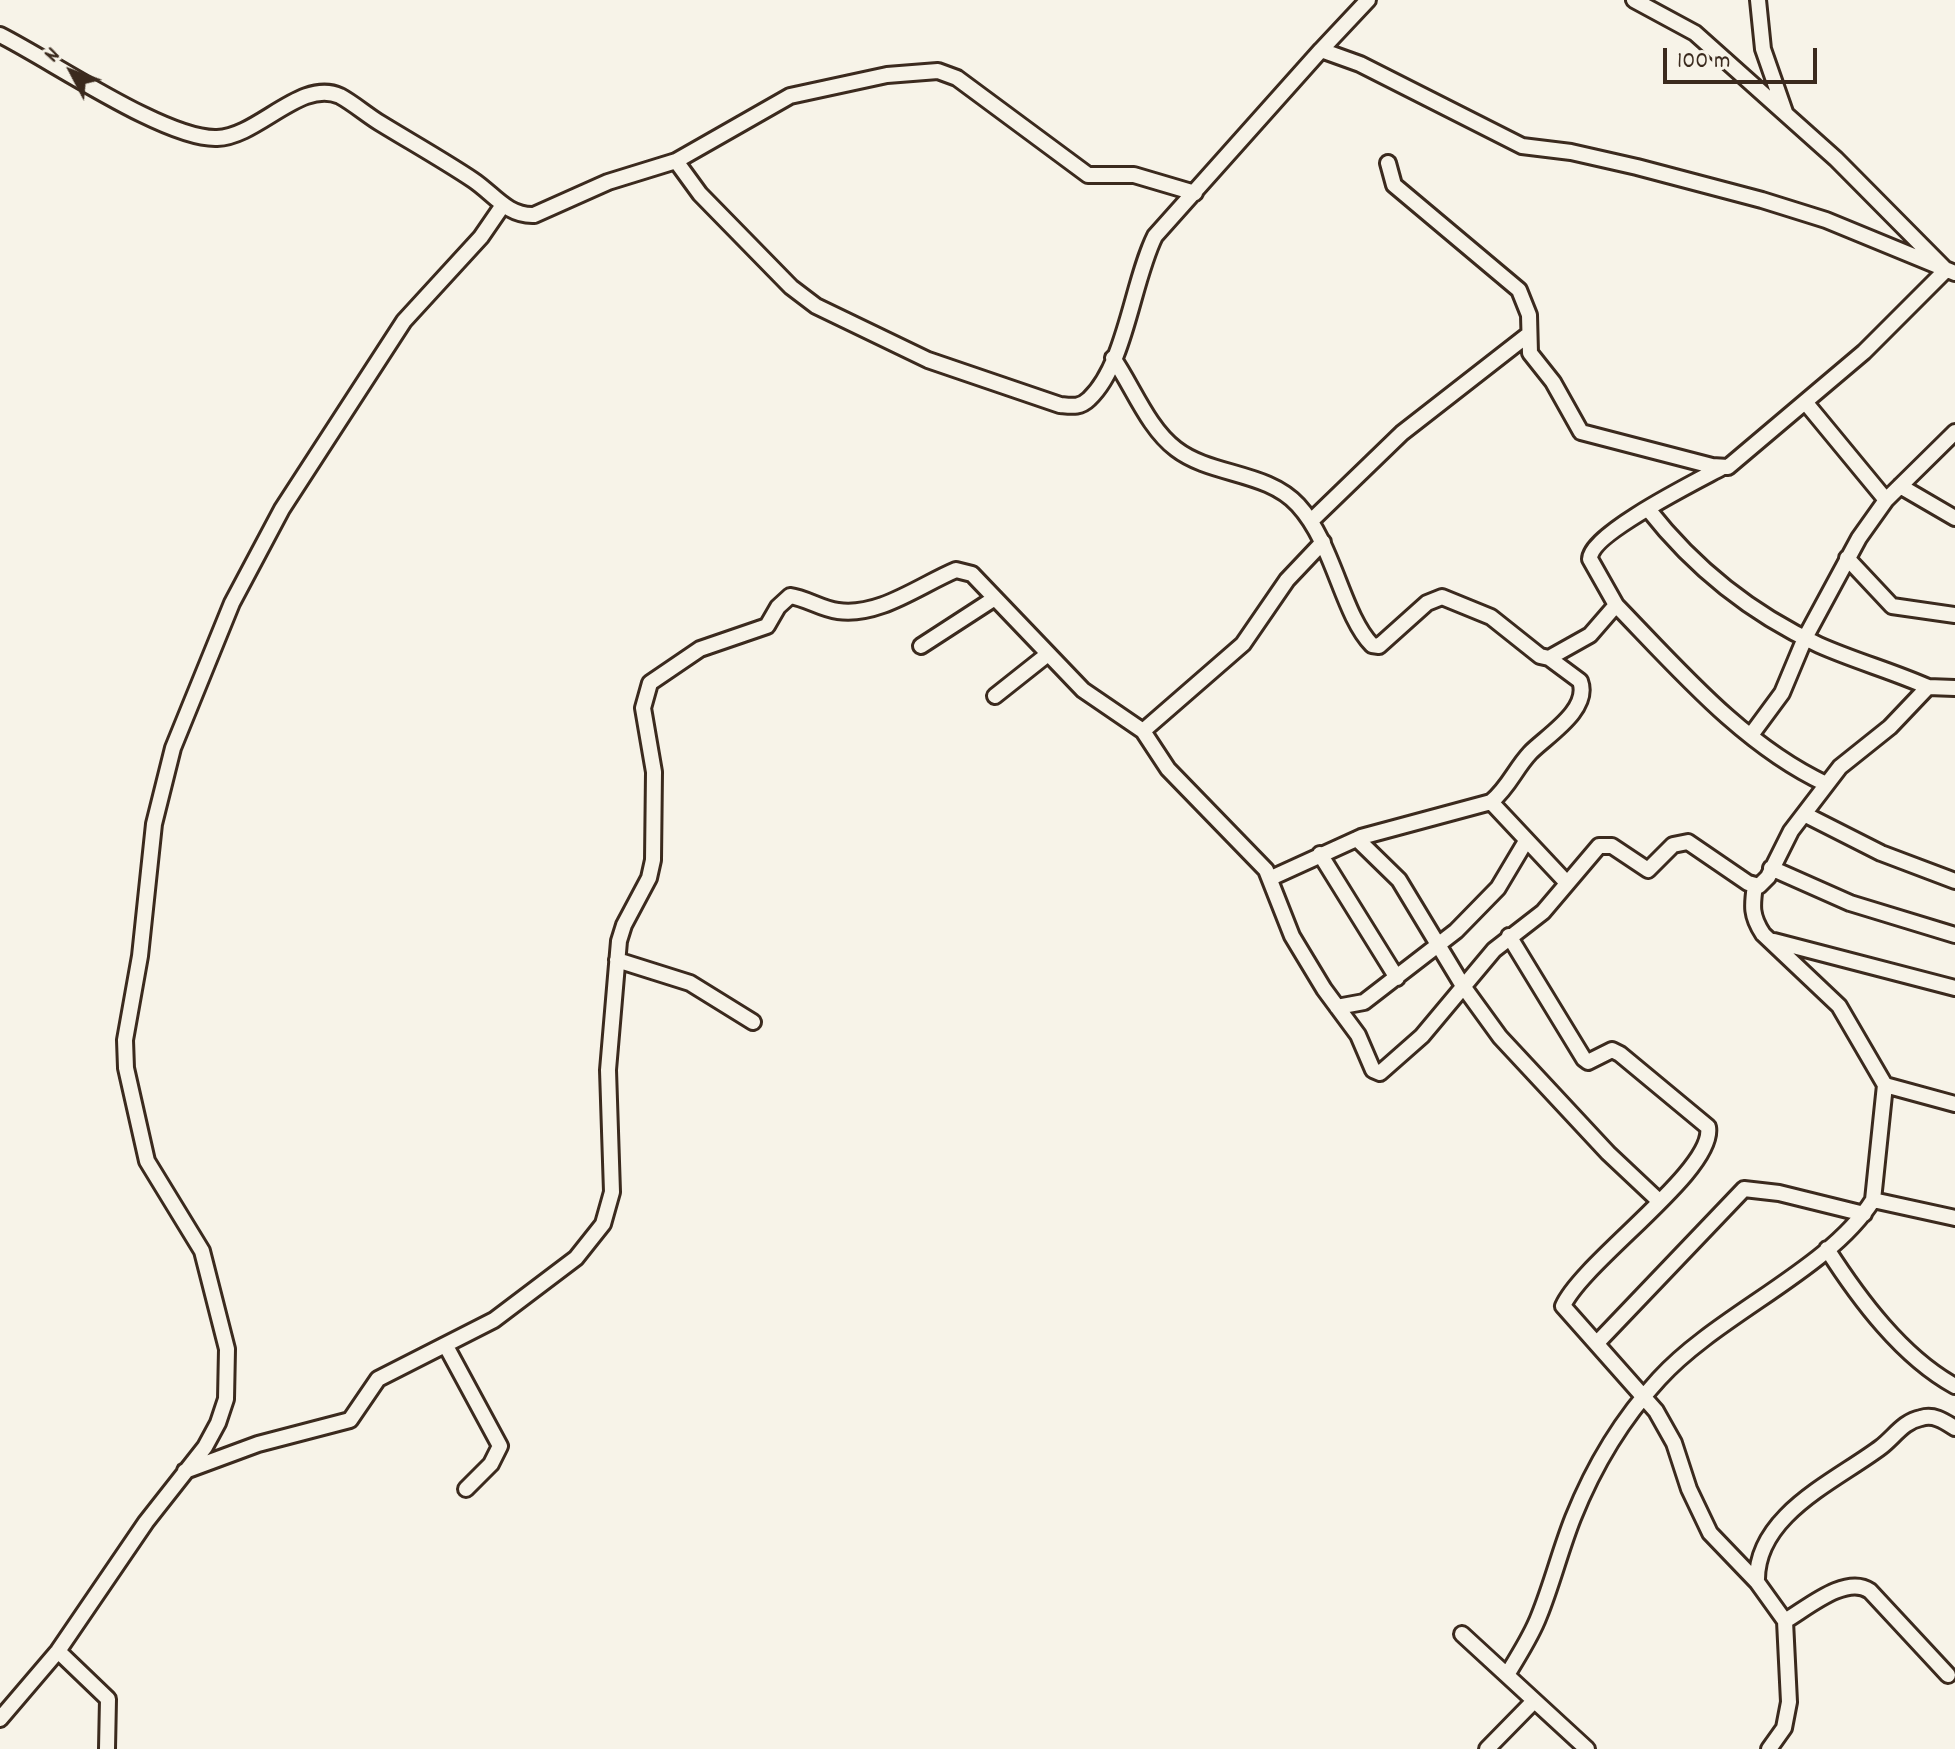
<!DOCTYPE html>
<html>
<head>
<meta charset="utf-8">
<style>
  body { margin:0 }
  #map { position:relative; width:1955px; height:1749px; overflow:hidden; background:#f7f3e8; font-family:Dekko,sans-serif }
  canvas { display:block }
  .north { position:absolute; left:32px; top:32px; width:80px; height:80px; -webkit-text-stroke:6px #f7f3e8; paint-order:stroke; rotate:311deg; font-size:22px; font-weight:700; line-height:32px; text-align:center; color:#3b2a1e }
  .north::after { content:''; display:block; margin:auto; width:28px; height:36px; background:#3b2a1e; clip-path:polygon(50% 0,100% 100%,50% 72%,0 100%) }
  .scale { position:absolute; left:1663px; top:48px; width:154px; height:36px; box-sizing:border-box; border:4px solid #3b2a1e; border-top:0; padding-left:10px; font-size:24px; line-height:28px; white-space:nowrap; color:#3b2a1e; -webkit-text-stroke:6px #f7f3e8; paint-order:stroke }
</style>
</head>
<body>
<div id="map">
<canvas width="1955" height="1749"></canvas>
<div class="north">N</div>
<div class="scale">100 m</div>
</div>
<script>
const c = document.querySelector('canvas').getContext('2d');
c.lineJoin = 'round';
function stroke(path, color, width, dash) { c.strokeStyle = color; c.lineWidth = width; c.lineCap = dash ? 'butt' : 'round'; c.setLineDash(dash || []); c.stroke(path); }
const minor = new Path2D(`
  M1758,0L1763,49L1785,112
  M0,35C52,61 166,140 217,138C258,137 301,78 340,96C353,103 367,115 380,123C411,142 443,160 473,180C494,194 507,216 534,215L608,182L676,161L790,96L887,75L938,71L957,78L1088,175H1134L1195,193
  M1321,50L1368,0
  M676,161L700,194L791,287L816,306L928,360L1060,405C1071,406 1080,408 1089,399C1126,364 1132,282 1155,236L1321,50L1360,64L1522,146L1571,152L1637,167L1762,200L1826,220L1955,273
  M1388,163L1394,185L1519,290L1529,315L1530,353L1553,382L1581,432L1712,466L1728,467L1864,352L1946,270L1836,159L1695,33L1634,0
  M1113,358C1133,387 1148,428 1176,449C1211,476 1267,471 1298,505C1334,544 1342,614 1372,645L1379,646L1427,603L1442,597L1491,617L1540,656L1549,658L1590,635L1616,605L1590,559C1590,534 1697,481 1721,468
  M1806,403L1886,500
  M1900,486L1955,518
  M1648,509C1695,569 1750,613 1819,645C1855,661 1892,671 1928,687
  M1311,521L1402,433L1529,334
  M1847,558L1892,606L1955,615
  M1616,605C1678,669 1744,746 1826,784
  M921,646L995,598
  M995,696L1048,654
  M1143,731L1243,644L1287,580L1323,542
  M1751,735L1782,693L1805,638L1859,538L1886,500L1955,432
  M1491,802L1567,883
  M1804,814L1881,853L1955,881
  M1357,839L1399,880L1463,986L1500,1037L1608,1153L1659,1201
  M1320,854L1397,978
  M1771,868L1850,903L1955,935
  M1271,878L1361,837L1491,802C1509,787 1515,769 1530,753C1545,737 1591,710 1580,681L1549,658
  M1509,936L1584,1059L1588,1062L1612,1050L1620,1054L1708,1127C1716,1170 1583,1261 1563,1306L1656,1411L1674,1443L1689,1489L1710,1533L1757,1582L1785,1621L1789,1702L1784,1728L1769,1749
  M1774,941L1955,988
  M617,960L690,983L753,1022
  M1337,1007L1364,1002L1456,931L1498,888L1526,841
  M1885,1085L1955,1104
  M1873,1200L1955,1218
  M1827,1249C1859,1299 1902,1357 1955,1386
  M1597,1343L1744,1189L1779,1193L1864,1214
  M446,1346L500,1446L491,1464L466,1489
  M185,1471L258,1444L350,1420L378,1379L494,1320L576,1258L603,1224L612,1192L608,1070L619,941L624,925L649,878L653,860L654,772L643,708L650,683L700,649L767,626L778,607L790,596C806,598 821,609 838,611C879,617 920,585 956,570L972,574L1083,690L1143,731L1168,769L1266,870L1292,936L1324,989L1358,1035L1373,1070L1380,1073L1422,1036L1494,950L1543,912L1599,846H1612L1648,870L1673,845L1688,842L1748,883L1759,886L1768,877L1791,831L1840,767L1890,727L1928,687L1955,688
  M1757,1582C1755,1515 1836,1481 1881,1447C1894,1437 1904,1421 1921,1418C1934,1414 1944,1421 1955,1428
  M1785,1621C1806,1609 1846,1574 1870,1591L1948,1675
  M1462,1634L1587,1749
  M58,1651L108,1699L107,1749
  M1507,1675C1518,1656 1531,1637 1539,1616C1552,1584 1560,1551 1573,1518C1593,1468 1622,1419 1659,1379C1718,1314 1829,1270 1873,1200L1885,1085L1839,1006L1763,934C1751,916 1752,906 1755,885
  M0,1719L58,1651L146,1522L205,1447L218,1423L226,1399L227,1349L202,1251L147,1161L126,1068L125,1040L140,956L154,824L173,748L232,603L282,509L404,321L481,237L503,205
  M1487,1749L1534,1701`);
stroke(minor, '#3b2a1e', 20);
stroke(minor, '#f7f3e8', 14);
</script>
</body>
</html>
